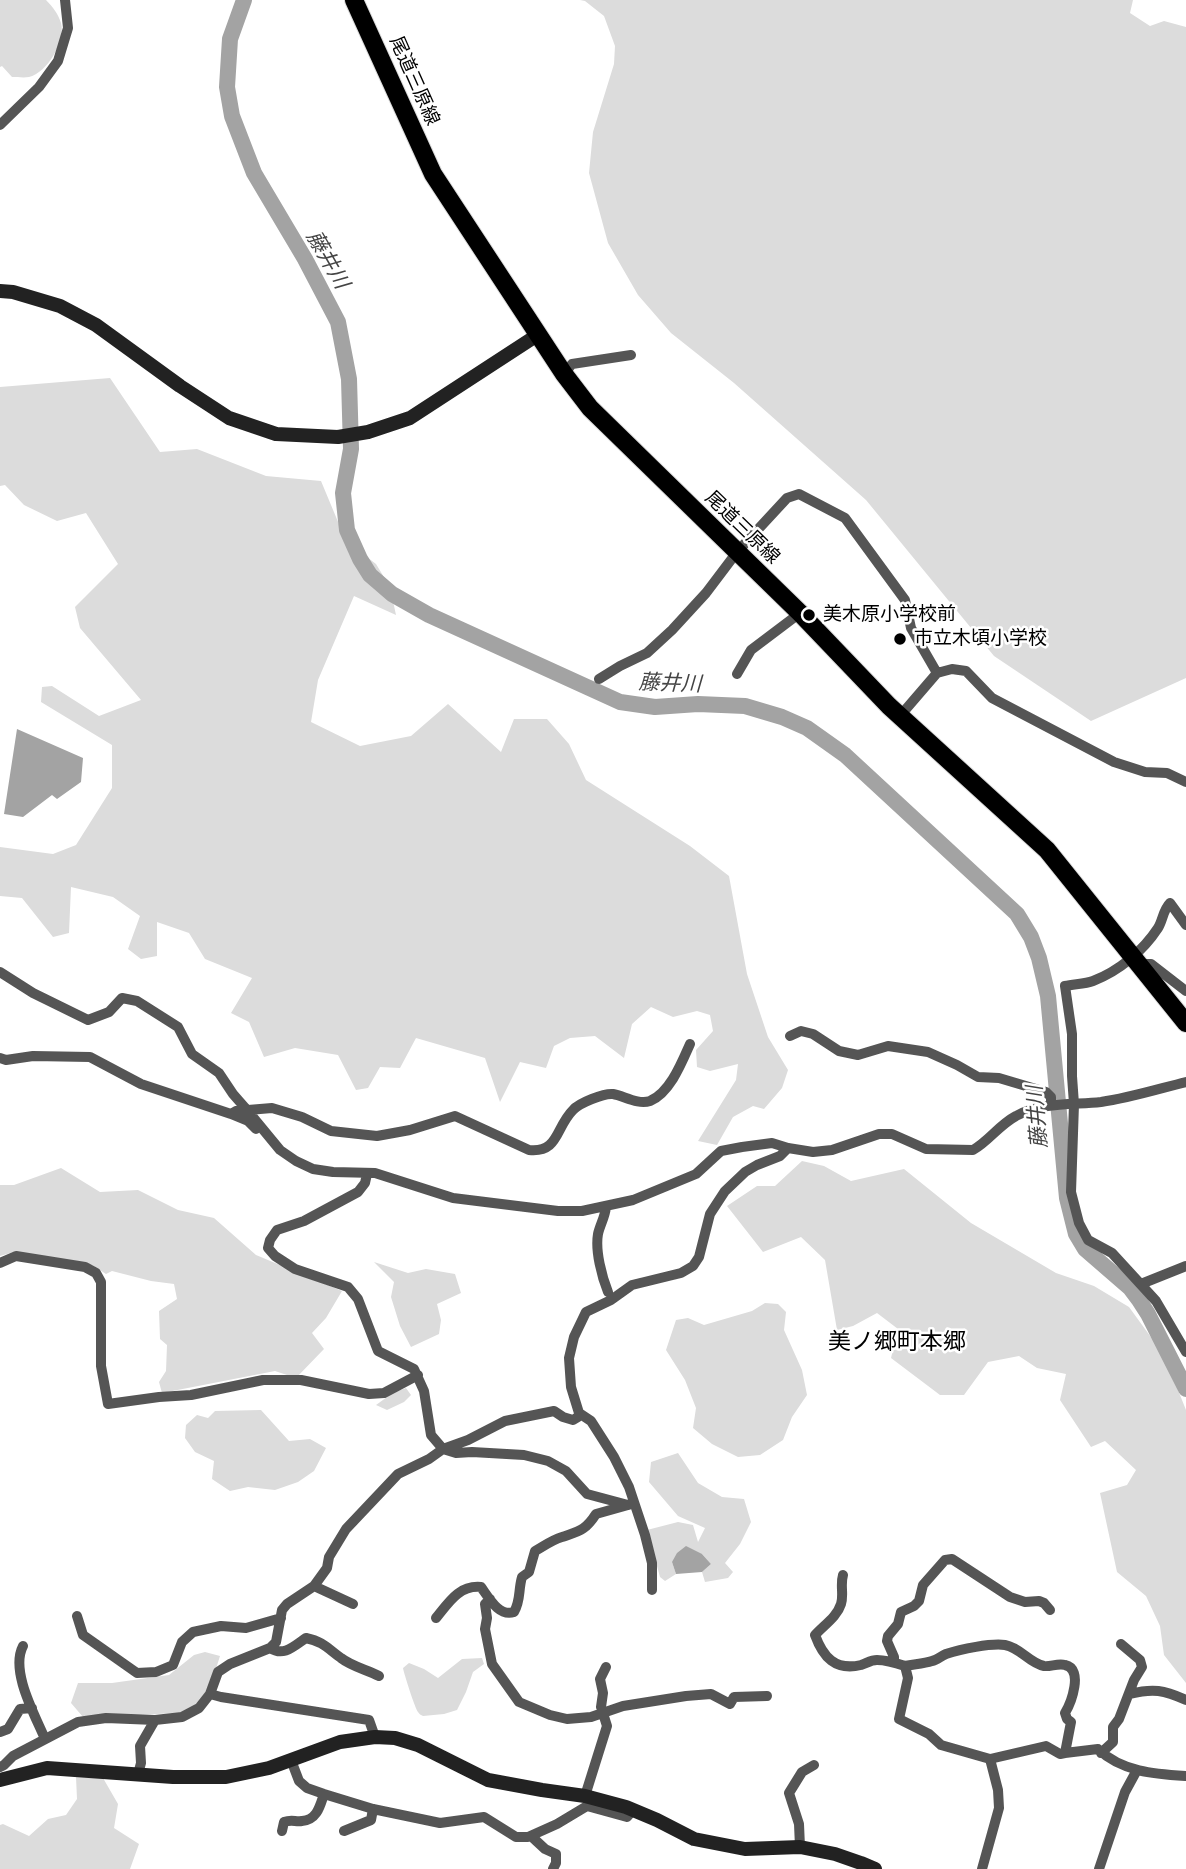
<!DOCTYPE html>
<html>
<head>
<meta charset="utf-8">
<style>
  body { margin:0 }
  canvas { display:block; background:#fff }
</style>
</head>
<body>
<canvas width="1186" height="1869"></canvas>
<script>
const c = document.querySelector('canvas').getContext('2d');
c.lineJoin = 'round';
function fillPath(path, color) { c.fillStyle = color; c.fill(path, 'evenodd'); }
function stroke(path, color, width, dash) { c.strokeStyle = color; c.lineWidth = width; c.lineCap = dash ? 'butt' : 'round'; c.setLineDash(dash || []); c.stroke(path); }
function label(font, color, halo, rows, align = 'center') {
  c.font = font + ' "Fira Sans","Noto Sans JP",sans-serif'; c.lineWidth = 5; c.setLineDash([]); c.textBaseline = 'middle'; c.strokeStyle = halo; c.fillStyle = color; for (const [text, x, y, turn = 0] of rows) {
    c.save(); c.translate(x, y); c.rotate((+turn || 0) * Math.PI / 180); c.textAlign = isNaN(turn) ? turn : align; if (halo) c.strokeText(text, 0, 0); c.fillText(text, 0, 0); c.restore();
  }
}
const green = new Path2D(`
  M0,0H46C53,7 58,14 61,23C66,41 47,73 29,77C24,78 17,77 12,77L2,66L0,67Z
  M580,0H1133L1130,13L1150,26L1164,21L1186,27V678L1091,721L994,656L866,500L734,383L671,333L638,295L608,243L589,173L593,132L614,64L615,46L604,16L585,1Z
  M110,378L160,452L197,449L266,476L321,481L346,541L376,564L390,587L396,615L354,596L318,680L311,722L360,746L411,736L448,704L501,752L514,719H547L569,744L586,780L690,846L729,876L747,974L768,1037L788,1070L782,1088L764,1109L753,1106L733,1117L717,1145L698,1141L736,1080L738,1064L710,1071L697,1067L696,1050L713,1031L710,1015L697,1011L673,1017L651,1007L632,1024L624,1058L595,1036L570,1038L554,1046L546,1068L520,1062L500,1102L485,1058L416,1038L400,1068L380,1067L368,1088L356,1090L338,1055L295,1048L264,1057L249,1022L231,1013L252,978L205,959L189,933L157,922V956L141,959L128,949L140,916L113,897L71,887L69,933L53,937L22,898L0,896V847L53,854L76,845L112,788V745L41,702L42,687L52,686L99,716L141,700L80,628L75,607L118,564L86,513L57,521L24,505L5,485L0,486V387Z
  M802,1161L824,1166L851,1181L904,1169L971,1223L1056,1273L1094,1286L1129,1307L1153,1340L1176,1385L1186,1410V1683L1164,1655L1160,1626L1146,1596L1117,1572L1100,1493L1127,1485L1136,1470L1105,1441L1091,1447L1060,1400L1066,1374L1037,1368L1019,1356L988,1362L964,1395H940L891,1358L898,1329L877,1313L853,1326L837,1330L825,1260L801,1237L763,1252L727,1206L757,1186H775Z
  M61,1168L100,1192L138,1190L178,1210L214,1218L256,1255L342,1291L326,1318L312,1333L324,1349L296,1378L275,1371L162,1393L159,1382L166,1371L167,1345L160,1339L159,1311L177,1299L174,1284L151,1281L112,1271L106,1274L92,1265L14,1252L0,1256V1185H14Z
  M374,1262L408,1273L426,1269L455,1274L461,1293L437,1304L441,1320L439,1334L411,1347L400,1326L391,1297L394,1282Z
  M765,1303L778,1304L786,1312L784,1330L802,1370L807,1395L792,1417L783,1440L760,1455L738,1457L712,1444L693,1428L696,1408L685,1380L666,1350L676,1320L688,1318L704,1325L752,1311Z
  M406,1388L411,1395L404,1402L387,1410L376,1405L394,1392Z
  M261,1410L289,1441L310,1439L326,1448L314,1471L298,1482L275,1490L248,1487L230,1491L212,1479L214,1461L195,1452L185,1438L186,1425L197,1415L208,1418L215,1411Z
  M678,1453L698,1483L722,1497L744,1499L751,1522L740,1544L725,1563L733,1572L728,1578L705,1582L702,1572L711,1564L702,1554L672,1562L676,1574L665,1581L660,1577L647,1530L678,1522L693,1525L698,1542L705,1528L678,1516L649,1482L651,1462Z
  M205,1652L220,1656C210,1687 212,1698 180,1713L83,1717L71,1703L78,1683H112L169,1675L194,1655Z
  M482,1658L484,1664L473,1672L466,1692L457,1710L444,1714L423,1716C421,1715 419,1714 418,1712C415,1708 404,1674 403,1668L409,1663L424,1669L438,1678L462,1659Z
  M76,1777L103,1778L118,1804L114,1828L139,1844L130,1869H0V1825L3,1824L29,1836L48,1819L66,1815L77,1799Z`);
const water = new Path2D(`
  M17,729L83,758L81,782L57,799L52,795L23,817L4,814Z
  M686,1546L702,1554L711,1564L702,1572L676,1574L672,1562L677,1553Z`);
const river = new Path2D(`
  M244,0L230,39L227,87L232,116L254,173L305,259L338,322L349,379L351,449L343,493L347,530L360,559L370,575L392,594L429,615L620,702L655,707L698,704L745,706L782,717L807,728L845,755L1017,914L1031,937L1039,958L1048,996L1067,1198L1076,1234L1085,1249L1130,1288L1139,1300L1148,1314L1186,1389`);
const street = new Path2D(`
  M0,125L39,87L58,61L68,28L65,0
  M564,374L572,364L631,355
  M937,673L952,669L966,671L992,698L1114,762L1145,772L1167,773L1186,782
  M737,674L751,650L800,613
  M599,679L620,666L647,653L672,630L706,593L737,552L787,498L799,494L845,518L905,600L911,628L937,673L900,716
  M1186,925L1170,903C1163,910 1163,920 1158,928C1143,951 1119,971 1093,981C1085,984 1074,984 1065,986L1072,1034V1076L1074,1104L1071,1192L1079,1223L1088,1240L1112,1253L1156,1301L1186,1352
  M1140,964H1151L1186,991
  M0,972L33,993L88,1020L109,1012L122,998L137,1001L178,1027L192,1054L219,1073L233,1094L247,1110L280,1150L296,1161L313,1169L333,1172L375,1173L453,1198L558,1211H582L633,1200L696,1174L721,1151L742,1147L772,1143L788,1148L813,1152L832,1150L879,1134H892L926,1149L973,1150C989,1141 999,1125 1016,1116C1041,1102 1073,1105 1101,1102C1129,1098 1158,1089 1186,1082
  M790,1036L801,1031L813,1034L839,1051L858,1055L888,1046L928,1052L957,1065L978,1077L999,1078L1046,1092L1051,1097V1105
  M0,1058L6,1060L33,1056L90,1057L141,1084L231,1114L248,1121L256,1129
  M231,1114L236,1111L272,1108L302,1117L331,1131L377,1136L410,1130L455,1116L529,1150C559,1153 555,1128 573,1110C579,1103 604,1093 613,1094C624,1096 638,1105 650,1101C670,1093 682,1062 690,1044
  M367,1174L365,1183L358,1192L304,1221L277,1230L270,1240L268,1248L275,1256L295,1269L348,1287L358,1299L378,1351L414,1369L424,1391L431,1435L443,1449L456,1453L472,1452L524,1455L548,1461L566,1471L587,1494L628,1505L634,1503
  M606,1207C605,1217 600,1225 598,1234C595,1251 602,1277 608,1292
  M0,1263L16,1256L85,1267L96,1273L101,1282V1366L108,1404L159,1397L191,1395L263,1380H301L369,1394L384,1393L418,1375
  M1141,1284L1186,1266
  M843,1575C840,1585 844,1595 841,1604C837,1617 824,1625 815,1635C823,1657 835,1671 861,1665C867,1663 871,1660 877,1660C887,1660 896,1663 905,1666L908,1678L899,1719L929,1734L941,1745L990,1759L1046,1746L1060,1754L1065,1753L1071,1722L1067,1719L1065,1713C1071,1703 1084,1669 1065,1665C1058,1663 1050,1667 1044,1666C1029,1663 1021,1648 1005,1645C991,1643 961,1649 946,1654C941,1656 937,1660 932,1661C923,1664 914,1664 905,1666
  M314,1586L353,1604
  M652,1590V1563L645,1535L629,1487L614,1457L591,1421L579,1413L571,1387L569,1358L574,1337L586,1312L611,1300L632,1285L681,1273L693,1266L699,1257L710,1214L725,1191L745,1172L757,1165L780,1156L788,1148
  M490,1599L485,1604L487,1618L485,1629L492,1664L519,1702L550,1715L567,1719L591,1717L623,1706L686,1696L711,1694L730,1704L734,1697L767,1696
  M77,1616L83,1635L137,1673L156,1672L173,1665L182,1642L193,1632L221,1626L246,1628L281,1618
  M436,1618C449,1602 459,1585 481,1587C489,1598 499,1617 514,1612C521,1600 518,1591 522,1577L529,1572L535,1551C544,1546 552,1540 562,1537C579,1531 585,1531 596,1514L628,1505
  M23,1646C10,1671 35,1715 45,1739
  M270,1648C284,1657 294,1646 306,1638C324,1642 327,1648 341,1658C351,1666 367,1670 379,1676
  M894,1662V1657L887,1641L888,1636L898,1624L901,1612L914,1606L919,1601L923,1585L945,1560L952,1559L1010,1597L1025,1602L1039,1601L1044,1603L1050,1610
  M1130,1694C1153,1688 1164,1690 1186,1700
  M0,1732L8,1729L20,1709L32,1708
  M375,1737L369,1720L221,1697L210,1694L218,1672L230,1664L270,1648L276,1642L282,1610L287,1604L314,1586L327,1568L329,1557L346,1529L398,1474L429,1459L443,1449L468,1440L505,1421L554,1411L563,1417L573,1420L578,1417L579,1413
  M1065,1753L1098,1749C1122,1772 1155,1774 1186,1776
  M1101,1753L1113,1742V1727L1119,1719L1134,1680L1142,1667L1140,1660L1121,1644
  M291,1760L299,1781L307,1788L324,1794L373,1809L440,1823L484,1817L516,1837H528L557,1824L587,1806L627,1817L633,1810
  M0,1767L4,1765L13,1756L78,1722L106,1718L155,1720L182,1717L199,1708L210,1694
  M138,1774L141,1763L140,1746L155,1720
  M585,1796L607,1726L601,1707L603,1693L600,1679L606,1667
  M282,1831L284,1822C292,1819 295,1822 302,1821C317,1820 320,1806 324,1794
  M344,1831L371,1820L373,1809
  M531,1836L545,1849L556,1854V1863L553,1869
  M800,1847L799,1824L789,1793L802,1772L814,1765
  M982,1869L999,1808L998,1790L990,1759
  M1099,1869L1125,1792L1137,1770`);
const secondary = new Path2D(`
  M0,291L13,292L60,306L96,325L180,386L229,418L276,434L338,437L368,432L410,418L539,334
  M0,1780L47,1768L173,1777H226L269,1768L340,1742L375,1737L395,1738L418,1745L488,1780L542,1790L585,1796L626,1807L657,1820L694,1839L745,1849L800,1847L835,1854L861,1863L875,1869`);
const primary = new Path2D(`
  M354,0L433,174L564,374L590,408L800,613L889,706L1047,850L1186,1023`);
const markers = [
  [809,615,7,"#000"],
  [900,639,7,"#000"]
];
const streetNames = [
  ["尾道三原線",414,81,66],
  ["尾道三原線",742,528,44]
];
const poiNames = [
  ["美木原小学校前",823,615],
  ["市立木頃小学校",914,639]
];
const waterNames = [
  ["藤井川",327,260,60],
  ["藤井川",670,684,2],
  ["藤井川",1038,1117,-95]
];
const quarterNames = [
  ["美ノ郷町本郷",897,1343]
];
fillPath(green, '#dcdcdc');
fillPath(water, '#a3a3a3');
stroke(river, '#a3a3a3', 16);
stroke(primary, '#dbdbdb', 20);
stroke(street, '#555', 10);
stroke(secondary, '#222', 14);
stroke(primary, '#000', 18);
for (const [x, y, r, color] of markers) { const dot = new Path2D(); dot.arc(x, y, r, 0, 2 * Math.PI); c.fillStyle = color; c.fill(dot); stroke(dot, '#fff', 2.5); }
label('19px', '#000', '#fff', streetNames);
label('19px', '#000', '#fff', poiNames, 'left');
label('italic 21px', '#444', '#fff', waterNames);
label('23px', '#000', '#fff', quarterNames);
</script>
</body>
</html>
